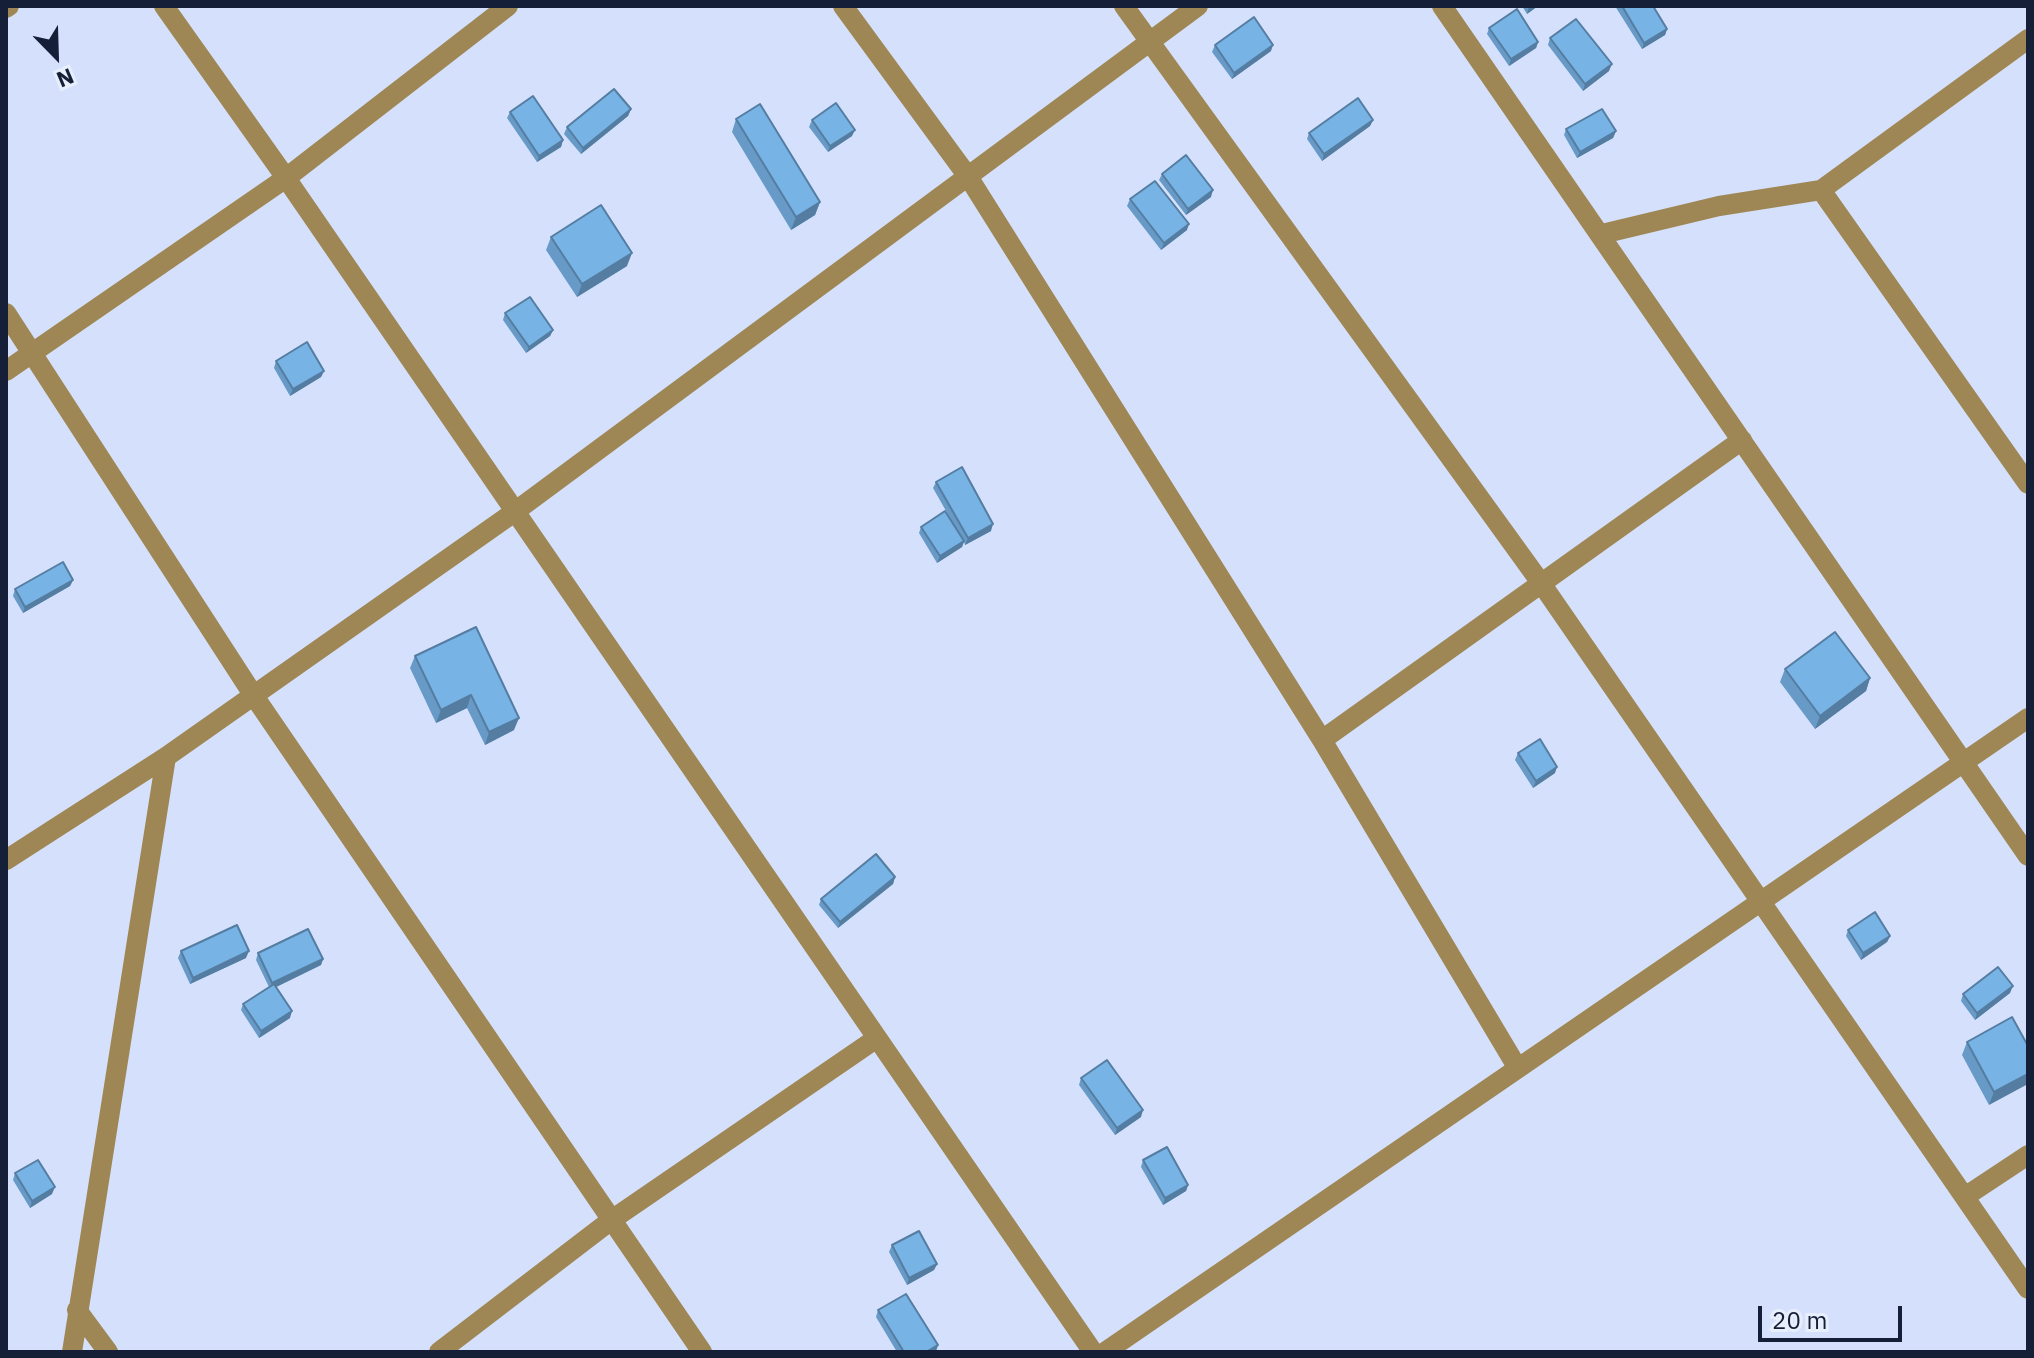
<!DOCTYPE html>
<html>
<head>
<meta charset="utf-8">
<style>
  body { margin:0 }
  #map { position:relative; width:2034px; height:1358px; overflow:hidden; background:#d5e1fc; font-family:"IBM Plex Sans",sans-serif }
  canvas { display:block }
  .frame { position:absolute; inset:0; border:8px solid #151f37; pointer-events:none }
  .north { position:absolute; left:16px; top:16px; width:80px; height:80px; -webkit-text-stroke:6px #e8effc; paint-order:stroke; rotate:157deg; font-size:22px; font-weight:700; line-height:32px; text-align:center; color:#151f37 }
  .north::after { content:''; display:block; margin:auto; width:28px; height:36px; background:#151f37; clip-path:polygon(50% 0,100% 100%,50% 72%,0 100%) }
  .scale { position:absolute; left:1758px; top:1306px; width:144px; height:36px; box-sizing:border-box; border:4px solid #151f37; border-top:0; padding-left:10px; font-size:24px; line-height:28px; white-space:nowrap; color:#151f37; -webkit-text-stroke:6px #e8effc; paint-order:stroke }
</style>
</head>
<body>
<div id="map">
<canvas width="2034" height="1358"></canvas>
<div class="frame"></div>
<div class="north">N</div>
<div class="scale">20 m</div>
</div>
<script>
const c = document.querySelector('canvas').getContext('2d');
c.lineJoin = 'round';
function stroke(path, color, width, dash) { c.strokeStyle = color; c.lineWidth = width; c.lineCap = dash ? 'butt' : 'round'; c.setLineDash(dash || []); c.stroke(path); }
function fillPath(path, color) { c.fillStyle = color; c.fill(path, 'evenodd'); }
const street = new Path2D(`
  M164,6L286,178L1093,1352
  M843,6L969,178L1322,740L1517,1067
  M1124,6L1541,583L2028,1289
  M1442,6L2028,856
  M6,8L9,6
  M1821,190L2028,484
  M1602,234L1719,206L1821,190L2028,39
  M6,313L254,696L702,1352
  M6,371L286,178L508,6
  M1322,740L1742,440
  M6,860L166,757L513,513L1198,6
  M1966,1196L2028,1155
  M77,1310L108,1352
  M72,1352L166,757
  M439,1352L610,1221L877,1038
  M1105,1352L2028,718`);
const wall = new Path2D(`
  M1522,6H1538L1527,14Z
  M1615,6H1653L1667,29L1665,35L1642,49Z
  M1489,28L1538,42L1536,48L1509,66L1487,34Z
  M1550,38L1609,71L1583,91L1548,45Z
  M1215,45L1271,51L1232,79L1212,52Z
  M631,109L628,116L581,154L564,134L567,127Z
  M510,112L563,140L561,147L537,162L507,118Z
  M736,119L820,202L815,215L791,230L732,132Z
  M812,120L852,136L828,152L809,127Z
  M1373,120L1370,126L1322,161L1307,139L1309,133Z
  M1566,129L1616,131L1613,138L1577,158L1564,135Z
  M1162,174L1211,197L1186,215L1159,180Z
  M1130,199L1187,230L1161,250L1127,206Z
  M551,237L627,266L577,297L546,250Z
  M505,313L553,330L550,336L526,353L503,320Z
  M276,361L324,371L321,377L290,396L274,368Z
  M936,482L991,531L965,545L964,542L962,547L937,563L919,533L921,527L954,525L933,488Z
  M73,580L70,586L23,613L13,596L15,589Z
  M476,627L514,730L485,745L467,708L436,723L410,668L415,656Z
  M1785,669L1870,678L1866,691L1815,729L1780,682Z
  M1518,753L1555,773L1533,788L1515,760Z
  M895,877L893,884L838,928L819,905L821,899Z
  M1848,930L1890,936L1887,942L1861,960L1846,936Z
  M181,951L246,958L190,984L178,958Z
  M258,953L323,959L321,965L276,987L290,1018L259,1038L241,1010L243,1004L269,987L256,960Z
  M2010,993L1975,1020L1961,1001L1963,994Z
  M1967,1042L2028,1046L1989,1105L1962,1055Z
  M1081,1078L1141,1117L1115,1135L1079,1085Z
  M1143,1160L1188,1185L1186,1191L1163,1205L1141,1167Z
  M15,1173L52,1194L30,1208L13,1180Z
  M892,1245L937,1264L934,1270L907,1285L889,1252Z
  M878,1310L938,1345L936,1351L897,1352L876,1317Z`);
const shadedWall = new Path2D(`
  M1531,6H1538L1527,14L1529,7Z
  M1667,29L1665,35L1642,49L1644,43Z
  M1538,42L1536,48L1509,66L1511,59Z
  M1273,45L1271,51L1232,79L1234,73Z
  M1612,64L1609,71L1583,91L1585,84Z
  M631,109L628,116L581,154L583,148Z
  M1373,120L1370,126L1322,161L1324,154Z
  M855,130L852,136L828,152L830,146Z
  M1616,131L1613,138L1577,158L1580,152Z
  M563,140L561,147L537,162L539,156Z
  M1213,190L1211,197L1186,215L1188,209Z
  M820,202L815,215L791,230L796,217Z
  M1189,224L1187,230L1161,250L1164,243Z
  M632,253L627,266L577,297L582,284Z
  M553,330L550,336L526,353L529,347Z
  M324,371L321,377L290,396L293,389Z
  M993,524L991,531L965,545L968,538Z
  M964,541L962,547L937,563L940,556Z
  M73,580L70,586L23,613L25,607Z
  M1870,678L1866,691L1815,729L1820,716Z
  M471,695L467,708L436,723L441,710Z
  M519,718L514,730L485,745L489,732Z
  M1557,767L1555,773L1533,788L1536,781Z
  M895,877L893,884L838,928L840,922Z
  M1890,936L1887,942L1861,960L1863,953Z
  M249,951L246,958L190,984L193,978Z
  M323,959L321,965L270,990L272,983Z
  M2013,986L2010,993L1975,1020L1977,1013Z
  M292,1011L290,1018L259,1038L261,1031Z
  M2028,1074V1084L1989,1105L1994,1092Z
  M1143,1110L1141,1117L1115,1135L1117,1128Z
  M1188,1185L1186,1191L1163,1205L1165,1198Z
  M55,1187L52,1194L30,1208L32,1201Z
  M937,1264L934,1270L907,1285L909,1278Z
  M938,1345L936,1351L926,1352Z`);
const building = new Path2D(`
  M1622,6H1653L1667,29L1644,43Z
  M1517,9L1538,42L1511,59L1489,28Z
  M1254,17L1273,45L1234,73L1215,45Z
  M1576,19L1612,64L1585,84L1550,38Z
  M614,89L631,109L583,148L567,127Z
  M533,96L563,140L539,156L510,112Z
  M1358,98L1373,120L1324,154L1309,133Z
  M836,103L855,130L830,146L812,120Z
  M760,104L820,202L796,217L736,119Z
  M1602,109L1616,131L1580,152L1566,129Z
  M1186,155L1213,190L1188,209L1162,174Z
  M1155,181L1189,224L1164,243L1130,199Z
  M601,205L632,253L582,284L551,237Z
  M530,297L553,330L529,347L505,313Z
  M307,342L324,371L293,389L276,361Z
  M962,467L993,524L968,538L936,482Z
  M945,511L964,541L940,556L921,527Z
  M63,562L73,580L25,607L15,589Z
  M476,627L519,718L489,732L471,695L441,710L415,656Z
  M1835,632L1870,678L1820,716L1785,669Z
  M1540,739L1557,767L1536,781L1518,753Z
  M876,854L895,877L840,922L821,899Z
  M1875,912L1890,936L1863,953L1848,930Z
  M237,925L249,951L193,978L181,951Z
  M308,929L323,959L272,983L258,953Z
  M1998,967L2013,986L1977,1013L1963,994Z
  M274,984L292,1011L261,1031L243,1004Z
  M2012,1017L2028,1046V1074L1994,1092L1967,1042Z
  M1107,1060L1143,1110L1117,1128L1081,1078Z
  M1167,1147L1188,1185L1165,1198L1143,1160Z
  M38,1160L55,1187L32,1201L15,1173Z
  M919,1231L937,1264L909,1278L892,1245Z
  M906,1294L938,1345L926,1352H904L878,1310Z`);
stroke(street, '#9e8754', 20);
fillPath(wall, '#679ac6');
fillPath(shadedWall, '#547da1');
fillPath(building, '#78b3e6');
stroke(building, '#547da1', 2);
</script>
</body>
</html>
